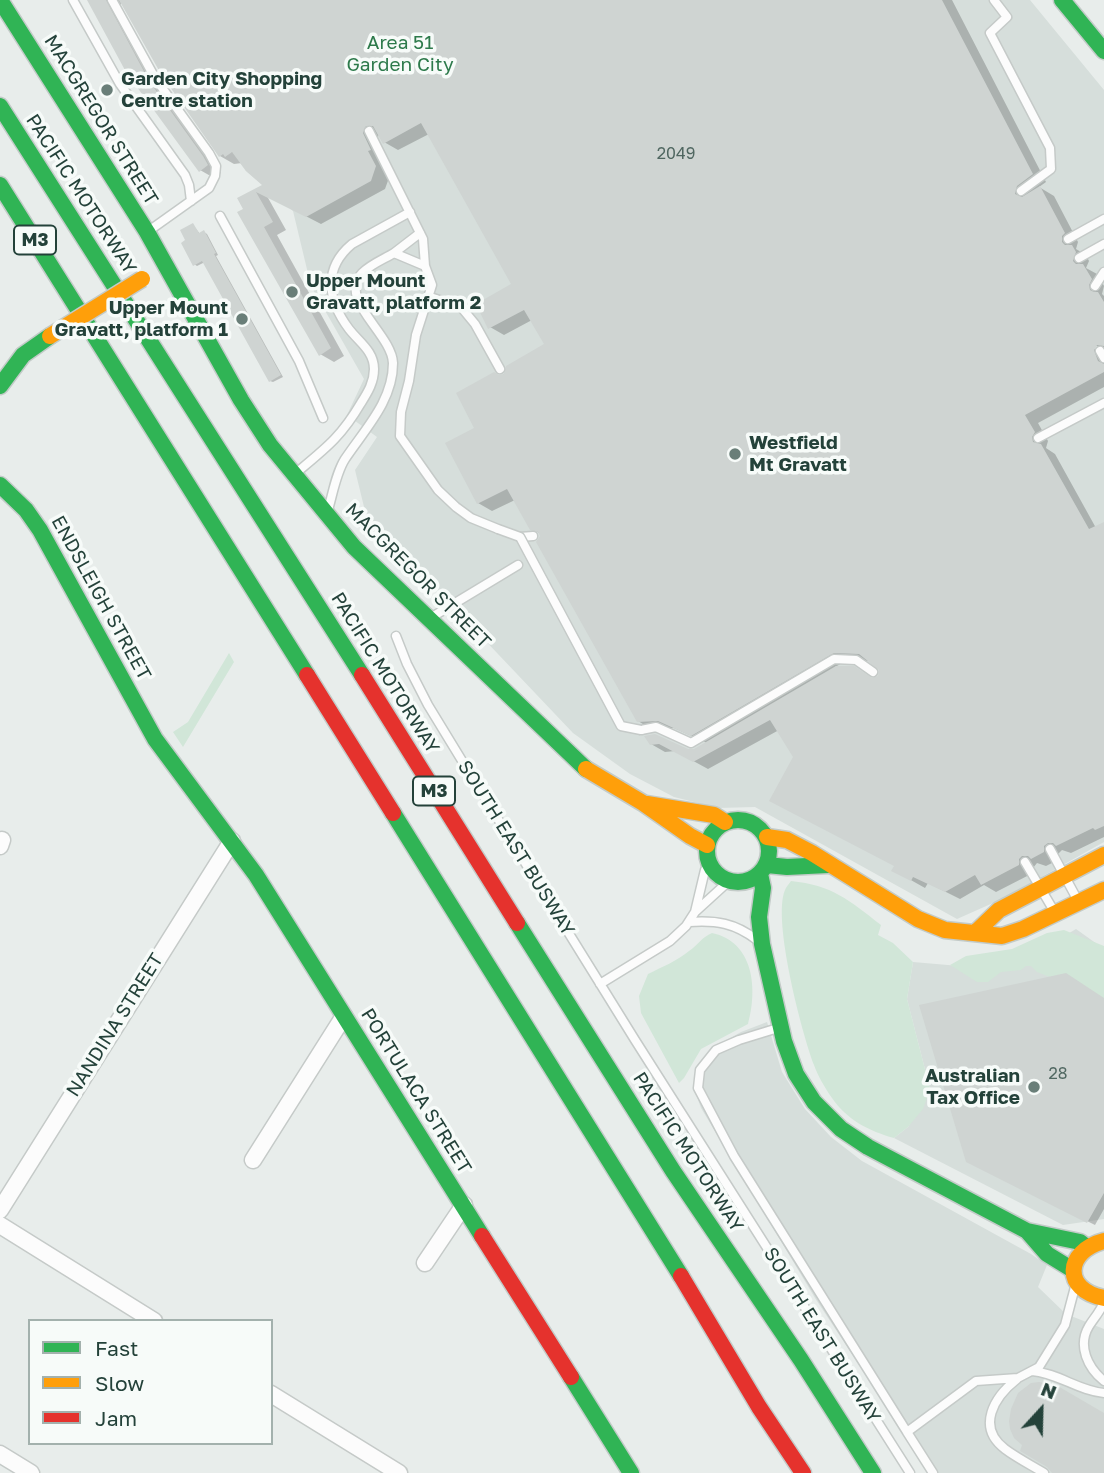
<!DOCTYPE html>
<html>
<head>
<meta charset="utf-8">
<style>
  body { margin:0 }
  #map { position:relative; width:1104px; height:1473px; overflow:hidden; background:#e8edeb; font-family:"Golos Text",sans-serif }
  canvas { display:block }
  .legend { position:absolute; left:28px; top:1319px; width:245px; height:126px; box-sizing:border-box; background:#f7fbf9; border:2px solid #a3b1ad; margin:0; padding:9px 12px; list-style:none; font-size:21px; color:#24423a }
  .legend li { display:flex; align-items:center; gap:14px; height:35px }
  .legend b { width:35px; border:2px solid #a3b1ad }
  .north { position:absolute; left:1006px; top:1375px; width:70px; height:70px; -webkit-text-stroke:5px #f7fbf9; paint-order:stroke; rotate:22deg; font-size:19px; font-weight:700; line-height:28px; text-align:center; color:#24423a }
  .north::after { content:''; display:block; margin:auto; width:24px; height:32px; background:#24423a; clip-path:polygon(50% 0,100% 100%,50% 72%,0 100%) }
</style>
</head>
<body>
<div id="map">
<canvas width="1104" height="1473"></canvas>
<ul class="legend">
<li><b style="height:9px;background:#30b455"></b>Fast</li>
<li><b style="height:9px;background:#ff9f0a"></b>Slow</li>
<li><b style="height:9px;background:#e5322d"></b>Jam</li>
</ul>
<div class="north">N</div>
</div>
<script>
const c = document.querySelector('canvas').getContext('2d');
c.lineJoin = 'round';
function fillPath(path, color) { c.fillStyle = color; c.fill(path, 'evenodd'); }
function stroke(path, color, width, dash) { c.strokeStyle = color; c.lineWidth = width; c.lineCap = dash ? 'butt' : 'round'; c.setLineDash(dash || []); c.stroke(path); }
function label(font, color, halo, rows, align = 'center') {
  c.font = font + ' "Golos Text",sans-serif'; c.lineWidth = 7; c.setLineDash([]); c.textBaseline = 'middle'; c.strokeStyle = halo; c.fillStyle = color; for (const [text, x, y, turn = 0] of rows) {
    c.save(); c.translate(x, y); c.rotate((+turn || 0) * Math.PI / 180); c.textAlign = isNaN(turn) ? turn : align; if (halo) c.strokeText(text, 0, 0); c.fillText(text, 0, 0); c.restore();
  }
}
const built = new Path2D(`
  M140,0H1030L1104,90V842L1002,899L957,919L755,807L718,808L674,797L630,774L573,733L366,515L355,470L377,437L347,415L364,379L311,286L293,211L246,171L158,49Z
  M1076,929L1104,949V1219L1063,1225L894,1138L908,1127L930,1089L907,999L913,962L971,967L1024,960Z
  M767,1022L782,1072L805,1109L831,1137L862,1161L1031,1254L1047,1265L1038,1287L1066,1314L1104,1329V1473H930L815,1298L701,1108L693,1086L698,1064L718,1045L741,1032Z`);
const green = new Path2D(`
  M229,653L234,662L183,747L173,732L188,722Z
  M791,881C832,885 849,900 881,925L878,935L893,943L913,962L907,999L930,1089L923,1109L908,1127L894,1138C869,1131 847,1120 832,1098C825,1088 818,1076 814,1065C802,1033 772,920 785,890C786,887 789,884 791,881Z
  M1064,930L1104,946V998L1037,972L1031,966H1026L1021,970L1001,972L988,982H977L950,965L966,956L1012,949L1047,933Z
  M712,933C754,942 758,989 748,1024L701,1049L684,1078L679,1083L641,1013L639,996L648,974C662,967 677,961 689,951C698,945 702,937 712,933Z`);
const shadow = new Path2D(`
  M89,0H952L1046,182L1039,187L1054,196L1078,242L1076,249L1086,255L1089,261L1086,268L1097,274L1104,286L1102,294L1104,296V350L1088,341L1086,344L1104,355V387L1038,423L1048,441L1046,448L1055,454L1096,528L1104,524V837L1071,853L1062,850L1058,854V860L1046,866L1037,863L1033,868V873L996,892L984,885L960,899L928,883L925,888L893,870L896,866L795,757L779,730L708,769L675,751L665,752L651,744L647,737L688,751H694L707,743L674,728L653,730L638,721L541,534L531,528L515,500L492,511L478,503L476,428L500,377L546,345L532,320L504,335L490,327L514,285L429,134L398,150L384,142L379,134L376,142L390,175L385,189L321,224L267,196L286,230L277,235L344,356L334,362L320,354L240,199L265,185L242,163L234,164L220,156L123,2L120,5V12L163,91L221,173L214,178L200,170ZM848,660L871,661L881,669L879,678L873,680L835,667Z
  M193,225L200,234L204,232L207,234L218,255L216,256L283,377L273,382L270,381L205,262L197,266L194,264Z
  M1104,1000V1209L1095,1225L976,1166Z`);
const building = new Path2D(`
  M87,0H106L149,81L203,156L208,165L199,172L126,72Z
  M119,0H942L1033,174L1017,186L1015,194L1022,197L1040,186L1065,233L1062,236V242L1065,245H1072L1076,252L1073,261L1076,264H1083L1092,279L1089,285L1090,290L1094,292H1098L1104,302V346L1097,345L1094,350L1098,361L1104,364V372L1025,415L1035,432L1032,437L1033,442L1041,444L1089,529L1104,522V826L1095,830L1093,828L1056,846L1053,843H1048L1044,846V852L1031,859L1028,856H1022L1019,859V865L981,885L975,875L945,892L913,877L911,881L891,871L894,866L769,801L793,757L770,720L693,762L659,744L650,745L644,736L655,734L688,749H694L836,666H854L872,678L878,676L879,670L859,654L834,653L691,736L658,721L637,722L536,542L540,536L538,532L530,530L507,489L477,504L445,443L474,428L456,393L494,372L499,375L504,374L506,366L544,344L524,310L488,329L476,304L511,284L421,123L383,144L373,126H366L363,133L371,150L368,151L376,166L371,181L306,217L256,192L273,222L264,227L331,348L319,356L237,212L243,209L237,198L262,185L246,171L232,152L225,157L223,154L219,157L161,74Z
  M193,223L199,233L204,230L216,253L214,254L281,375L269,382L202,261L193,266L181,243L185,240L180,230Z
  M1066,973L1104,998V1193L1087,1223L966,1162L919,1005Z
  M1039,1382L1056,1385L1104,1413V1473H1052L1047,1467L1020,1451L1022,1445L1014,1438L1010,1429L1009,1421L1011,1409L1018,1393L1031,1383Z`);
const lane = new Path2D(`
  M73,0L120,84L185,175L189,185L191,201
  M112,0L155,78L209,153L216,166L215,176L209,188L150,230
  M994,0L1007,17L990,33L1050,148L1051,169L1021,191
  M369,131L423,239L425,266L432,285L416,335L409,381L401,412L400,436L438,490L456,507L471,518L498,529
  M220,216L299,361L323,418
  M1068,239L1104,219
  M394,253L420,233
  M1079,258L1104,244
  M1095,286L1104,272
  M430,297L461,307L475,324L500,369
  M1100,351L1104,358
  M1038,438L1104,403
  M296,473C326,448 341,437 361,403C368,392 374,382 374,369C374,351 359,342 349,329C328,301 322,269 352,244L410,212
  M328,510C333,493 336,473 345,459C365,429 393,401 393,363C392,334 337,299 362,273C371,264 384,259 394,253L425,266
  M520,537L533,536
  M432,617L518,565
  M396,636L407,664L428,705L475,782L635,1040L910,1473
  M641,730L656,727L691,743L834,659L856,660L873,672
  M1050,849L1077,899
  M1025,862L1054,911
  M695,912L705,870L709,864
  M689,922C716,920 735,923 757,940
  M600,984L670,941L686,926L695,912L729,881
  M778,1028L739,1040L716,1050L700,1070L698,1088L734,1156L907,1432L976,1381L1018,1378L1039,1367L1065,1325L1075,1287
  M1104,1302C1100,1312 1094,1318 1089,1326C1077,1346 1088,1368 1104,1381
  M1032,1371C1058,1373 1079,1391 1104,1393
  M1017,1379C994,1397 976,1427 1005,1449C1017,1458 1031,1465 1044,1473
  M907,1432L933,1473`);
const street = new Path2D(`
  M0,846L2,840
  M253,1160L344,1016
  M0,1210L232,841
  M0,1225L154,1321
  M425,1263L464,1205
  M271,1394L399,1473
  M0,1454L31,1473`);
const fast = new Path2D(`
  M0,0L147,232L241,400L270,445L354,547L586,769
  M1062,0L1104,51
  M0,106L362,675
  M0,185L307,675
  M0,386L23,355L50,336
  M0,485L26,510L40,530L155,739L256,875L482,1236
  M393,813L681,1276
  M707 851a31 31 0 1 1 62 0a31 31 0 1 1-62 0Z
  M767,865L787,867L828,865
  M760,874L763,888L759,917L762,944L784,1041L796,1074L814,1102L841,1129L868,1147L1027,1231L1080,1242L1085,1246
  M517,923L673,1171L801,1360L873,1473
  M1027,1231L1047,1254L1073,1270
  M571,1377L631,1473`);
const slow = new Path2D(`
  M586,769L643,803L690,836L707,845
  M647,804L714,815L725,822
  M767,837L787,840L812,853L918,919L945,930L1002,936L1023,929L1104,890
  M976,932L999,910L1104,855
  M1104,1241C1065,1251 1062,1290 1104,1298`);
const jam = new Path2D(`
  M307,675L393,813
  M362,675L517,923
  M482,1236L571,1377
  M681,1276L759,1407L803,1473`);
const laneBridge = new Path2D(`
  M498,529L520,537L621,726L641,730`);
const slowBridge = new Path2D(`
  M50,336L142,279`);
const markers = [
  [107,90,7,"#697e78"],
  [292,292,7,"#697e78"],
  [242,319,7,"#697e78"],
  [735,454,7,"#697e78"],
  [1034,1087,7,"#697e78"]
];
const numberNames = [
  ["2049",676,154],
  ["28",1058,1074]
];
const shields = [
  [35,240,42],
  [434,791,42]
];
const shieldNames = [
  ["M3",35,240],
  ["M3",434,791]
];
const parkNames = [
  ["Area 51",400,43],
  ["Garden City",400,65]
];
const poiNames = [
  ["Garden City Shopping",121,79],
  ["Centre station",121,101],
  ["Upper Mount",306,281],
  ["Gravatt, platform 2",306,303],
  ["Upper Mount",228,308,"right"],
  ["Gravatt, platform 1",228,330,"right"],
  ["Westfield",749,443],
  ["Mt Gravatt",749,465],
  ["Australian",1020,1076,"right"],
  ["Tax Office",1020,1098,"right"]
];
const streetNames = [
  ["MACGREGOR STREET",101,120,58],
  ["PACIFIC MOTORWAY",81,194,57],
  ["MACGREGOR STREET",418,576,45],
  ["ENDSLEIGH STREET",101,598,61],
  ["PACIFIC MOTORWAY",385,673,58],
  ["SOUTH EAST BUSWAY",516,848,58],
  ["NANDINA STREET",115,1025,-58],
  ["PORTULACA STREET",416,1091,58],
  ["PACIFIC MOTORWAY",688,1152,57],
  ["SOUTH EAST BUSWAY",822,1335,58]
];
fillPath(built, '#d6dedb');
fillPath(green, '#d1e6d8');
fillPath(shadow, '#0003');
fillPath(building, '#cfd4d2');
stroke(lane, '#c5cac8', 11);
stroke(street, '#c5cac8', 19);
stroke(fast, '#c3cbc8', 19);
stroke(slow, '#c3cbc8', 19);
stroke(jam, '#c3cbc8', 19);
stroke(lane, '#fcfcfc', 8);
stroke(street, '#fcfcfc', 16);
stroke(fast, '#30b455', 16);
stroke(slow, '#ff9f0a', 16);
stroke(jam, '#e5322d', 16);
stroke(laneBridge, '#c5cac8', 11, []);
stroke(slowBridge, '#c3cbc8', 19, []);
stroke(laneBridge, '#fcfcfc', 8);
stroke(slowBridge, '#ff9f0a', 16);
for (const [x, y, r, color] of markers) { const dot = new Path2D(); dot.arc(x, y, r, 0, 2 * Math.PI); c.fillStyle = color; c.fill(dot); stroke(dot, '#f7fbf9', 2.5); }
label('16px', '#506761', null, numberNames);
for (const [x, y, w] of shields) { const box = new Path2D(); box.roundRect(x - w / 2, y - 14.5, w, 29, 5); c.fillStyle = '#f7fbf9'; c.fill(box); stroke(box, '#24423a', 2); }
label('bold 18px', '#24423a', null, shieldNames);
label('19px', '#2d7a4b', '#f7fbf9', parkNames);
label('bold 19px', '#24423a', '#f7fbf9', poiNames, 'left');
label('19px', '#24423a', '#f7fbf9', streetNames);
</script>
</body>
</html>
